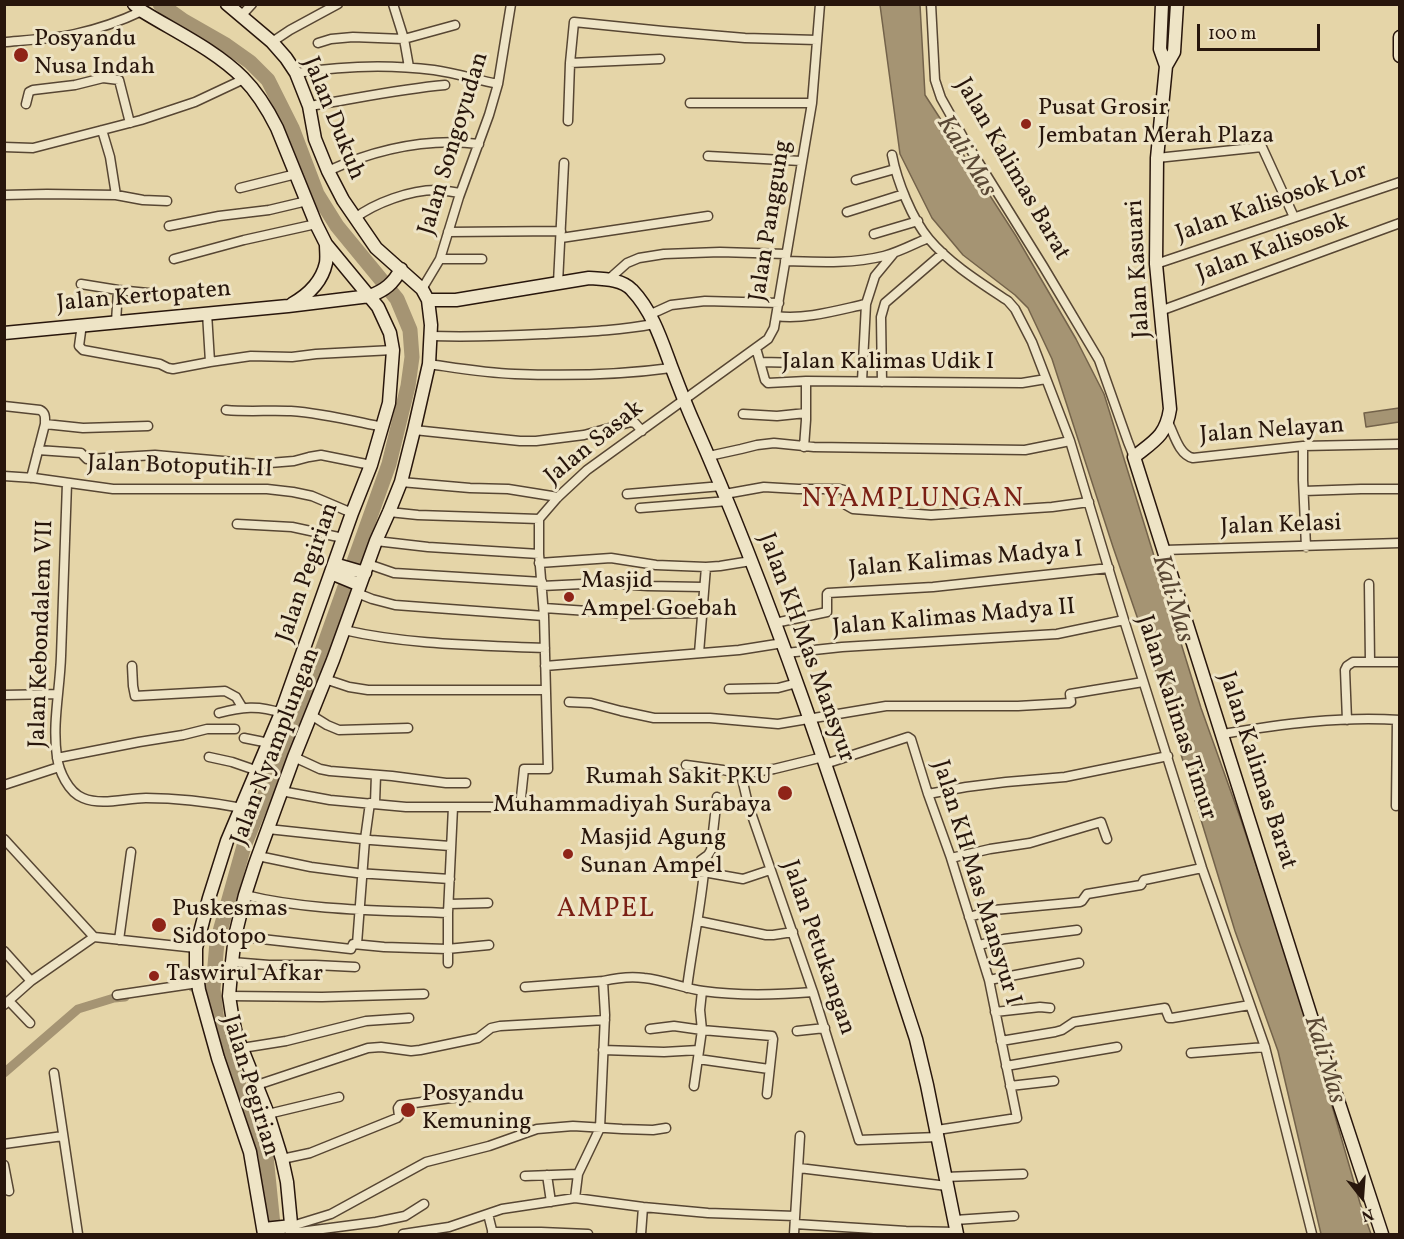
<!DOCTYPE html>
<html>
<head>
<meta charset="utf-8">
<style>
  body { margin:0 }
  #map { position:relative; width:1404px; height:1239px; overflow:hidden; background:#e5d5a8; font-family:Vollkorn,serif }
  canvas { display:block }
  .frame { position:absolute; inset:0; border:6px solid #28160c; pointer-events:none }
  .north { position:absolute; left:1332px; top:1167px; width:60px; height:60px; -webkit-text-stroke:4px #eee4c6; paint-order:stroke; rotate:163deg; font-size:16px; font-weight:700; line-height:24px; text-align:center; color:#28160c }
  .north::after { content:''; display:block; margin:auto; width:21px; height:27px; background:#28160c; clip-path:polygon(50% 0,100% 100%,50% 72%,0 100%) }
  .scale { position:absolute; left:1197px; top:24px; width:123px; height:27px; box-sizing:border-box; border:3px solid #28160c; border-top:0; padding-left:8px; font-size:18px; line-height:21px; white-space:nowrap; color:#28160c; -webkit-text-stroke:4px #eee4c6; paint-order:stroke }
</style>
</head>
<body>
<div id="map">
<canvas width="1404" height="1239"></canvas>
<div class="frame"></div>
<div class="north">N</div>
<div class="scale">100 m</div>
</div>
<script>
const c = document.querySelector('canvas').getContext('2d');
c.lineJoin = 'round';
function fillPath(path, color) { c.fillStyle = color; c.fill(path, 'evenodd'); }
function stroke(path, color, width, dash) { c.strokeStyle = color; c.lineWidth = width; c.lineCap = dash ? 'butt' : 'round'; c.setLineDash(dash || []); c.stroke(path); }
function label(font, color, halo, rows, align = 'center') {
  c.font = font + ' Vollkorn,serif'; c.lineWidth = 6; c.setLineDash([]); c.textBaseline = 'middle'; c.strokeStyle = halo; c.fillStyle = color; for (const [text, x, y, turn = 0] of rows) {
    c.save(); c.translate(x, y); c.rotate((+turn || 0) * Math.PI / 180); c.textAlign = isNaN(turn) ? turn : align; if (halo) c.strokeText(text, 0, 0); c.fillText(text, 0, 0); c.restore();
  }
}
const water = new Path2D(`
  M880,5H920L925,95L1016,236L1076,339L1104,394L1201,708L1241,820L1303,1005L1360,1203L1371,1234H1321L1278,1051L1235,931L1154,666L1113,547L1052,359L1028,308L1015,295L963,255L932,218L900,154Z
  M1399,408V422L1366,427L1364,413Z`);
const canal = new Path2D(`
  M192,987L214,984
  M4,1073L78,1009L114,998L125,997`);
const river = new Path2D(`
  M160,4L184,21L226,45L250,62L268,80L292,128L317,194L337,226L397,299L410,330L412,357L408,386L389,464L307,693L244,846L217,942L213,989L218,1030L266,1156L273,1225`);
const street = new Path2D(`
  M393,4L404,39L409,67
  M931,4L935,80L941,98L964,139L1043,266L1099,360L1128,442L1134,457
  M241,16L252,4
  M4,42C28,40 52,39 75,34C98,29 121,21 142,11
  M272,42L290,30L338,4
  M318,43L331,39L353,37L404,39L455,25
  M570,63L660,59
  M296,73C341,66 388,64 434,70C456,73 477,80 498,84
  M690,103H812
  M26,104L29,92L33,90L75,85L103,78L119,80L130,123
  M309,106C354,99 399,89 445,85
  M568,121L570,63L574,22L663,31L745,38L817,40
  M102,130L110,157L116,195
  M4,147L33,148L141,120L195,102L244,79
  M892,155C897,181 912,219 929,239C950,264 981,283 1008,301L1015,309L1032,342L1070,441L1124,620L1202,868L1265,1047L1312,1234
  M708,156L801,161
  M1157,158L1262,147L1294,217
  M328,171C374,150 427,138 479,144
  M856,180L895,169
  M240,188L296,174
  M4,195L47,194L116,195L143,200L167,201
  M847,212L904,194
  M355,218C375,203 410,190 436,190C444,190 452,192 460,193
  M169,226L219,216L269,210L307,201
  M448,232L561,231
  M874,234L918,221
  M561,238L708,216
  M174,259L244,240L316,224
  M440,259H482
  M785,261C818,262 852,264 884,256C899,252 914,244 928,238
  M1156,264L1400,182
  M609,279L627,263L639,258L664,254L720,252L786,254
  M558,283L564,163
  M81,284L118,290L148,293
  M422,289L440,259L459,197L489,115L498,84L511,4
  M1160,311L1400,223
  M207,313L210,362L251,356L292,357L316,354L393,350
  M649,315L671,305L705,301L779,303
  M776,316C805,320 838,310 866,304
  M116,322L118,290
  M82,324L79,346L83,350L160,364L168,368L173,369L210,362
  M431,336C468,337 505,336 543,334C580,332 617,331 654,324
  M756,348L765,380L768,383L806,381L1022,383L1046,379
  M760,362L805,363
  M429,364C457,368 486,373 515,374C568,376 620,375 671,368
  M862,381L866,304L875,276L894,253
  M882,382L881,317L885,303L943,253
  M4,406L40,410C46,413 45,418 45,424L31,478
  M226,410C248,412 269,410 291,411C322,413 353,421 383,427
  M743,414L777,416L806,413
  M1168,422C1174,434 1179,455 1193,458L1303,446L1400,444
  M45,424L83,428L148,426
  M414,430L520,441H536L584,435L631,422L635,423L642,431
  M1303,446V480L1306,547
  M804,447L806,420V381
  M38,450L81,453L87,459L155,455L257,464L294,461L309,457L321,455L371,465
  M709,456L741,449L757,445L774,443L814,447L1025,450L1070,441
  M4,476L34,478L113,489H267L293,492L312,496L352,513
  M401,482L470,488L508,489L558,497
  M67,483C65,541 63,599 61,656C60,690 52,723 57,757C59,771 68,792 83,798C102,806 126,798 146,798C179,798 210,802 242,808
  M1304,491L1361,489H1400
  M627,494L722,486
  M725,494L764,487L798,489H840L844,490L846,493V505L853,509L931,515L1052,507L1089,502
  M640,508L728,501
  M389,512L418,515L539,519L558,497L587,470L768,339L774,328L812,103L820,4
  M237,524L292,527L343,538
  M376,541L428,547L539,554
  M1164,550L1400,543
  M539,563L611,558L656,565L706,567L720,566L751,561
  M368,564L394,573L542,582
  M1369,584L1370,662
  M542,586L603,583L648,586L703,587
  M357,593L372,599L395,605L544,616
  M544,608L632,614L702,613
  M775,623L827,612V594L828,593L933,587L1109,568
  M344,630C409,645 477,645 545,648
  M699,653L706,567
  M786,653L842,647L1057,634L1124,620
  M132,666L133,686L135,696L225,691L236,697L242,707
  M545,666L739,650L783,643
  M325,679L349,687L368,690H546
  M729,689L778,688L797,683
  M4,695L58,694
  M569,702L591,703L621,711L654,718H710L778,724L886,706H1018L1069,703L1071,702L1070,694L1143,682
  M219,713C241,707 259,705 281,713
  M311,715L327,725L339,730L408,728
  M1347,720L1345,670L1347,666L1353,662H1400
  M1223,734C1281,724 1341,716 1400,720
  M244,738L269,743
  M209,757L232,762L258,771
  M294,757L320,769L330,771L392,776L446,783H466
  M57,758L139,742L183,735L207,729H235
  M825,764L908,737L911,739L928,794L951,858L989,980L1017,1118L937,1130
  M686,765L723,770L741,774L774,769L823,757
  M741,774L748,804L813,992L859,1140L938,1137
  M4,785L59,767
  M281,791L330,800L406,807H520L524,769H548L544,616L539,554V519
  M928,794L966,787L1006,782L1065,777L1168,756
  M717,797L711,850L708,855L701,860L694,872L709,873L743,879L770,870
  M375,803L376,775
  M1396,806L1397,720
  M268,829L371,840L450,846
  M4,839L94,937L196,948
  M258,856L311,867L357,873L450,879
  M951,858L990,849L1030,843L1101,822L1107,839
  M245,895C309,911 382,910 448,913
  M449,904L488,903
  M969,917L994,910L1080,902L1082,901L1087,894L1141,885L1144,880L1202,868
  M698,921L766,935H773L793,932
  M235,936L351,949L353,944L384,947L447,949L489,945
  M119,940L131,852
  M357,944L365,839L370,803
  M979,945L1004,939L1077,930
  M4,951L31,981
  M232,962L269,965H315L355,967
  M448,963V913L453,807
  M989,980L1079,963
  M525,987L603,981
  M687,988C692,949 700,911 704,872
  M117,995L198,983
  M229,996L322,997L424,994
  M9,1001L30,1023
  M4,1005L31,981L94,937
  M995,1012L1040,1007L1050,1008
  M650,1029L674,1026L702,1030L772,1036L773,1039L767,1094
  M797,1031L825,1028
  M1001,1041L1055,1032L1062,1030L1074,1022L1165,1008L1169,1018H1172L1250,1005
  M242,1048L286,1041L366,1021L409,1018
  M603,1050L664,1052L699,1050
  M1191,1053L1265,1047
  M698,1059L769,1069
  M1006,1066L1117,1047
  M54,1073L78,1234
  M257,1085L368,1048L381,1047L411,1051L420,1050L478,1038L491,1028L500,1026L605,1020
  M694,1086L702,1030L700,1010L702,991
  M1010,1086L1054,1081
  M268,1114L339,1097
  M4,1144L63,1136
  M282,1159L310,1153L397,1118L399,1116L398,1108L400,1105L451,1098L496,1095
  M4,1165L9,1191
  M799,1168L947,1186
  M547,1175L551,1202
  M525,1176L578,1174
  M945,1177L1023,1174
  M575,1198L578,1174L600,1128L605,1015L603,981C616,978 631,976 644,978C664,980 683,988 703,991C739,996 776,995 813,992
  M488,1214L493,1234
  M955,1220L1014,1216
  M795,1224L906,1231L957,1232
  M292,1226L331,1214L426,1162L489,1146L537,1129L573,1126L622,1129L653,1130L666,1128
  M492,1232H541L588,1234
  M292,1233L376,1222L405,1216L424,1204
  M403,1234L449,1227L502,1209L575,1198L643,1207L708,1213L795,1216
  M641,1234L643,1207
  M794,1234L800,1136`);
const secondary = new Path2D(`
  M134,4L142,11C176,32 215,50 243,78C257,92 268,110 277,128L316,224L326,244L378,307L390,333L393,350L389,403L371,465L352,513L281,713L227,841L209,898L196,948V968L199,990L218,1058L250,1152L264,1234
  M227,4L272,42L286,58L296,73L309,106L315,139L328,171L343,200L376,248L422,289L428,300L431,325L429,364L414,430L401,482L389,512L376,541L333,660L294,757L255,864L245,895L235,936L232,962L229,996L232,1015L236,1034L268,1114L282,1159L287,1182L292,1234
  M1162,4L1160,49L1166,66
  M1177,4L1174,52L1166,66L1157,158L1156,264L1170,409C1166,436 1154,441 1134,457L1329,1073L1382,1234
  M1400,37V56
  M428,300H456L589,278C603,279 622,279 632,290C652,311 661,339 671,366C678,384 685,403 693,421C782,621 848,831 916,1039L927,1085L957,1234
  M292,304C308,295 322,281 326,263C327,257 326,250 326,244
  M4,333L288,306L370,296C385,290 393,284 401,269
  M334,564L365,573
  M331,573L360,585
  M264,1229L292,1226`);
const markers = [
  [21,55,8,"#8f2418"],
  [1026,124,6,"#8f2418"],
  [569,597,6,"#8f2418"],
  [785,793,8,"#8f2418"],
  [568,854,6,"#8f2418"],
  [159,925,8,"#8f2418"],
  [154,976,6,"#8f2418"],
  [408,1110,8,"#8f2418"]
];
const poiNames = [
  ["Posyandu",34,41],
  ["Nusa Indah",34,69],
  ["Pusat Grosir",1038,110],
  ["Jembatan Merah Plaza",1038,138],
  ["Masjid",581,583],
  ["Ampel Goebah",581,611],
  ["Rumah Sakit PKU",772,779,"right"],
  ["Muhammadiyah Surabaya",772,807,"right"],
  ["Masjid Agung",580,840],
  ["Sunan Ampel",580,868],
  ["Puskesmas",172,911],
  ["Sidotopo",172,939],
  ["Taswirul Afkar",166,976],
  ["Posyandu",422,1096],
  ["Kemuning",422,1124]
];
const streetNames = [
  ["Jalan Dukuh",332,119,68],
  ["Jalan Songoyudan",455,144,-73],
  ["Jalan Kalimas Barat",1011,170,60],
  ["Jalan Kalisosok Lor",1272,204,-19],
  ["Jalan Panggung",772,221,-81],
  ["Jalan Kalisosok",1273,249,-20],
  ["Jalan Kasuari",1140,269,-93],
  ["Jalan Kertopaten",144,298,-5],
  ["Jalan Kalimas Udik I",888,364],
  ["Jalan Nelayan",1272,432,-4],
  ["Jalan Sasak",595,444,-39],
  ["Jalan Botoputih II",180,468,2],
  ["Jalan Kelasi",1281,527,-2],
  ["Jalan Kalimas Madya I",966,561,-5],
  ["Jalan Pegirian",309,573,-71],
  ["Jalan Kalimas Madya II",954,619,-5],
  ["Jalan Kebondalem VII",43,634,-88],
  ["Jalan KH Mas Mansyur",805,648,70],
  ["Jalan Kalimas Timur",1175,718,72],
  ["Jalan Nyamplungan",277,747,-69],
  ["Jalan Kalimas Barat",1256,771,72],
  ["Jalan KH Mas Mansyur I",975,883,73],
  ["Jalan Petukangan",817,948,71],
  ["Jalan Pegirian",249,1086,73]
];
const waterNames = [
  ["Kali Mas",965,157,58],
  ["Kali Mas",1171,599,73],
  ["Kali Mas",1323,1060,73]
];
const quarterNames = [
  ["NYAMPLUNGAN",913,501],
  ["AMPEL",606,911]
];
fillPath(water, '#a59473');
stroke(water, '#73624a', 1.5);
stroke(canal, '#a59473', 9);
stroke(river, '#a59473', 15);
stroke(street, '#574633', 11);
stroke(secondary, '#28160c', 15);
stroke(street, '#eee4c6', 8);
stroke(secondary, '#eee4c6', 12);
for (const [x, y, r, color] of markers) { const dot = new Path2D(); dot.arc(x, y, r, 0, 2 * Math.PI); c.fillStyle = color; c.fill(dot); stroke(dot, '#eee4c6', 2); }
label('24px', '#28160c', '#eee4c6', poiNames, 'left');
label('24px', '#28160c', '#eee4c6', streetNames);
label('italic 26px', '#5a4835', '#eee4c6', waterNames);
c.letterSpacing = '1.5px';
label('27px', '#7a1f14', '#eee4c6', quarterNames);
c.letterSpacing = '0px';
</script>
</body>
</html>
